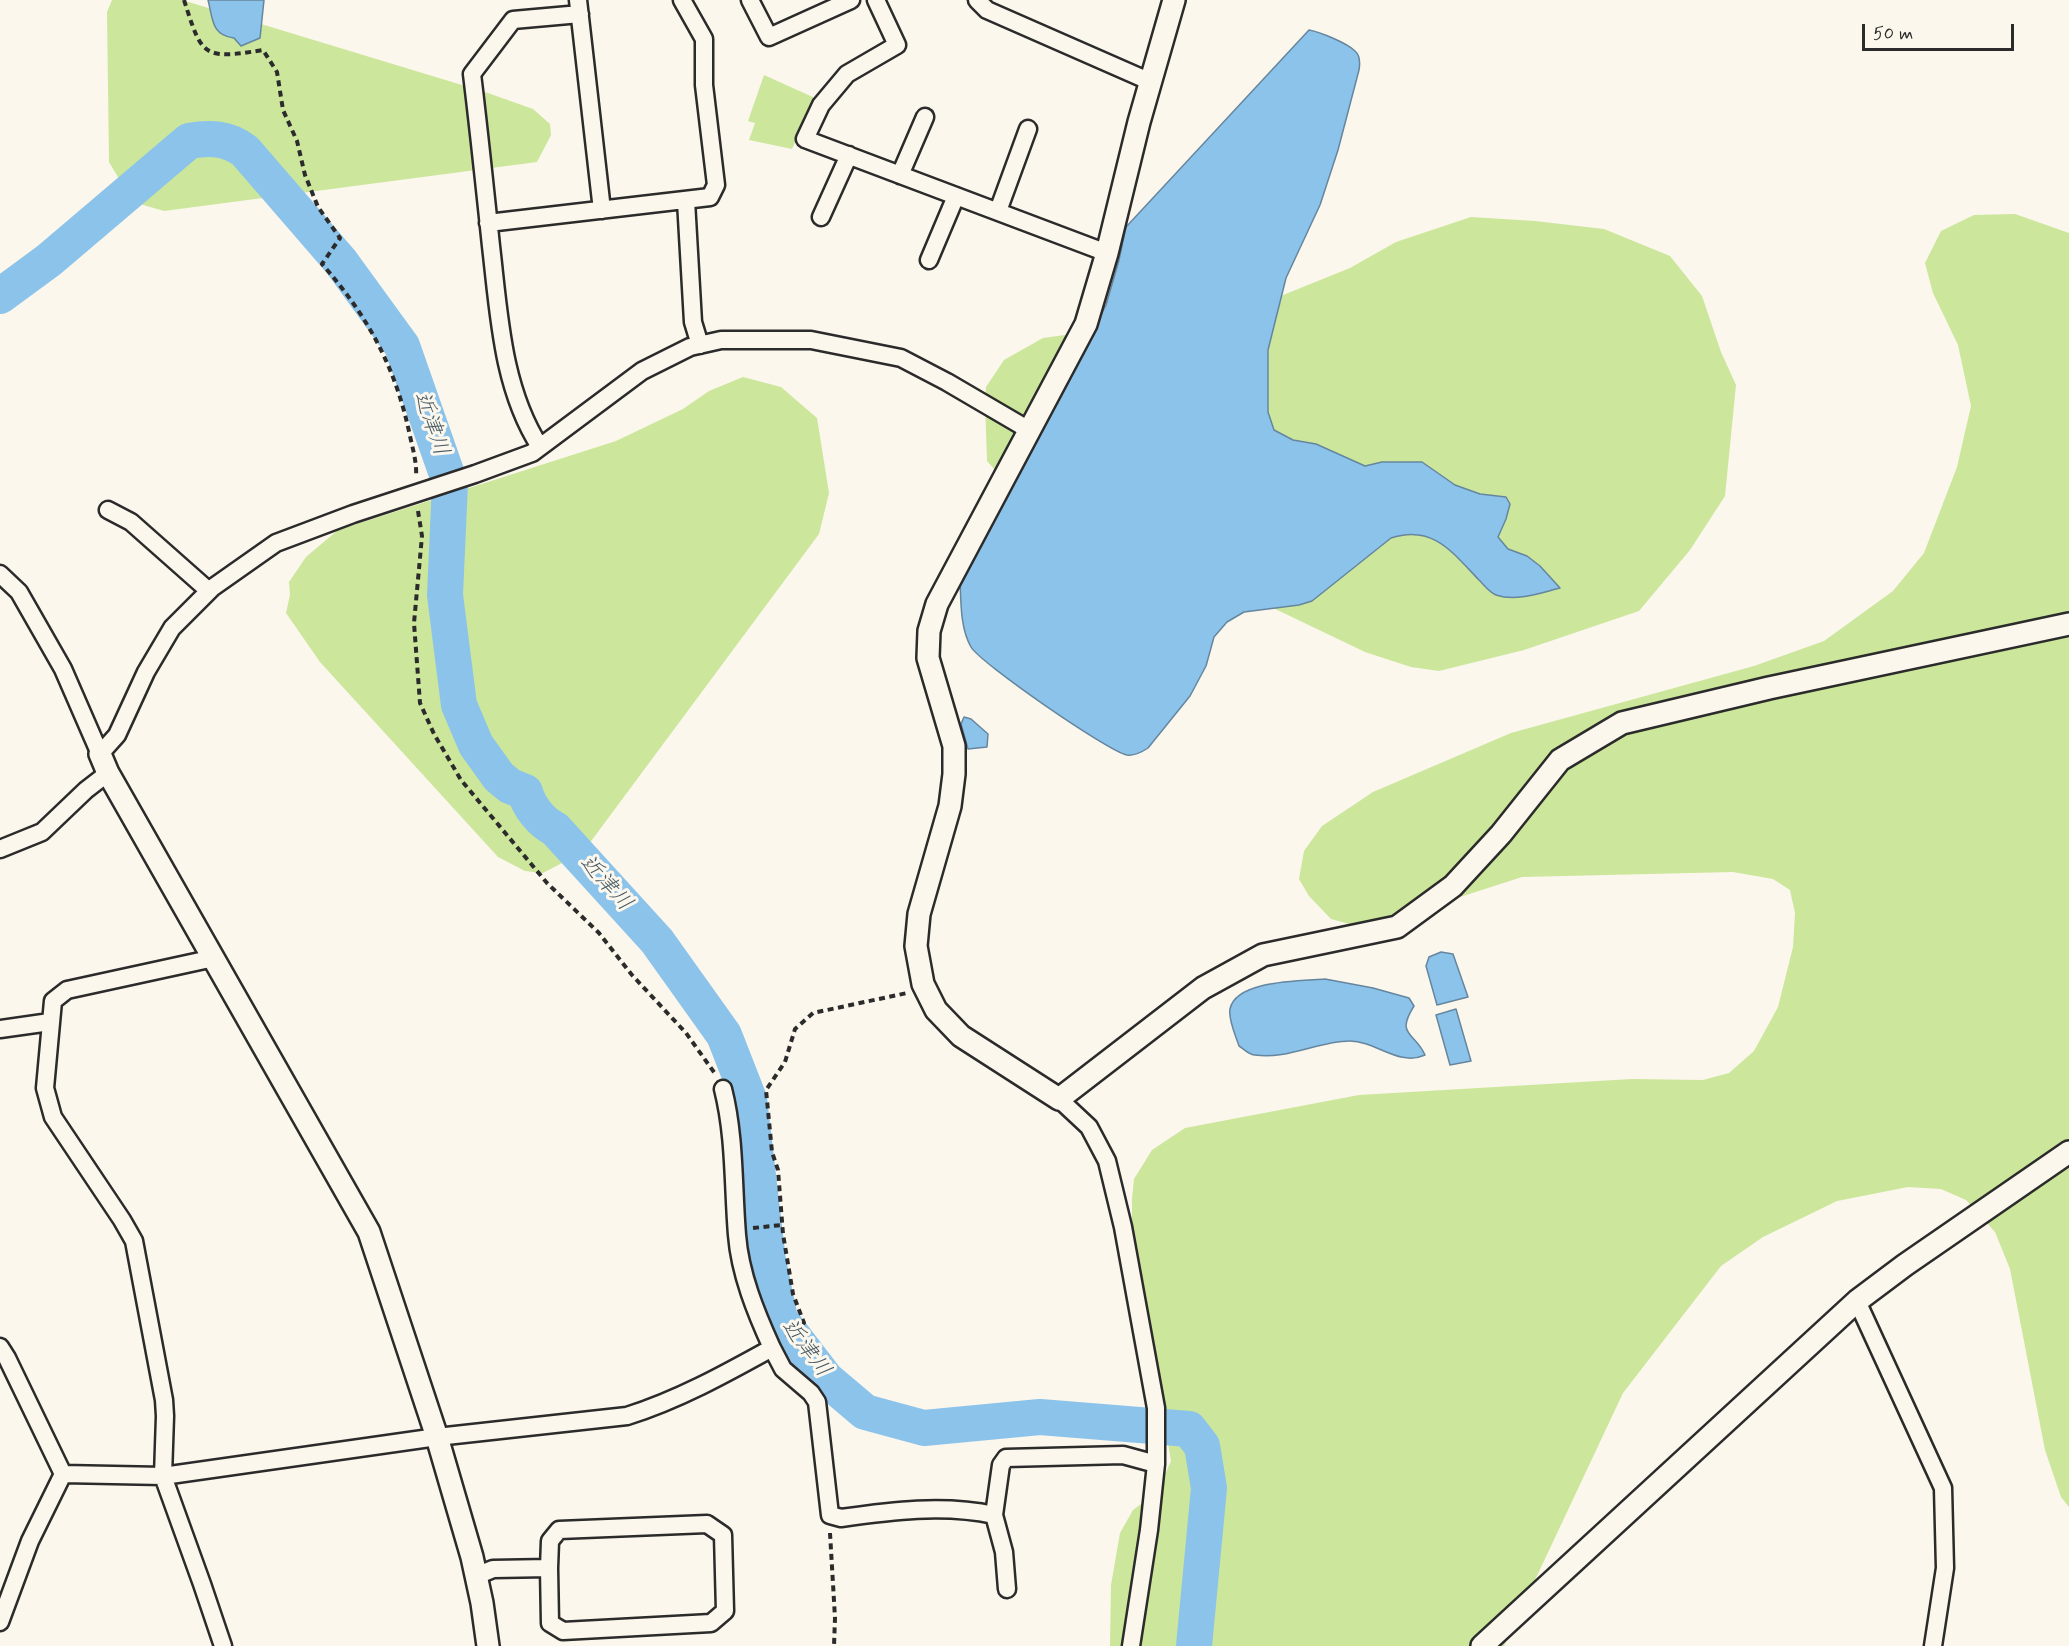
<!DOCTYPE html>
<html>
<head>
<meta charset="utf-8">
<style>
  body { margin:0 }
  #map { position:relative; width:2069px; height:1646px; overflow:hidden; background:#fbf7ec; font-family:Mynerve,sans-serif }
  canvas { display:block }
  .scale { position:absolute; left:1862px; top:24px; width:152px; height:27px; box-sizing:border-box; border:3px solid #2b2b2b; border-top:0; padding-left:8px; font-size:18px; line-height:21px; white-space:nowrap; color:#2b2b2b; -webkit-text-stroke:4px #fbf7ec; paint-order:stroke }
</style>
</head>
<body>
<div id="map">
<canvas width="2069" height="1646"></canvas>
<div class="scale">50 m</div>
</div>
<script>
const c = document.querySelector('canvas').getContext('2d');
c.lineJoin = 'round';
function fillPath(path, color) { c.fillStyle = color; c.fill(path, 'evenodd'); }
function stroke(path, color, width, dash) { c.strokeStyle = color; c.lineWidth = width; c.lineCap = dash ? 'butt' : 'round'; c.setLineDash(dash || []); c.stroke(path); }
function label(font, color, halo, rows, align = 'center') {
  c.font = font + ' Mynerve,"Klee One",sans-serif'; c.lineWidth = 6; c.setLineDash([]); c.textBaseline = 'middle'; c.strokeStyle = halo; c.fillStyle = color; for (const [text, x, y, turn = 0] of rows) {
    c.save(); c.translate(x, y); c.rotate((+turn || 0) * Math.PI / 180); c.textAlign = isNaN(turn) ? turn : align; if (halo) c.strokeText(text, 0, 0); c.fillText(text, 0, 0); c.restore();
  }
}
const green = new Path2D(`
  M112,0H182L485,92L533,109L550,124L551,135L537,162L164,211L133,202L109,162L107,12Z
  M764,75L815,98L792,149L749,140L755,123L748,121Z
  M2015,214L2069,233V1507L2061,1497L2045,1450L2010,1269L1995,1232L1966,1200L1941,1189L1908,1187L1837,1201L1763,1237L1721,1266L1623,1393L1504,1646H1110L1111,1585L1120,1533L1133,1510L1157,1492L1171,1461L1132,1228V1199L1134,1179L1152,1150L1185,1128L1359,1095L1632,1079L1703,1080L1729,1073L1754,1051L1778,1007L1793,947L1795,913L1790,890L1773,879L1733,872L1522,877L1364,928L1331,919L1309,896L1299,879L1304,851L1322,826L1373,792L1511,733L1754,666L1824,641L1893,591L1924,553L1957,467L1971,406L1958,345L1933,293L1925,263L1941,231L1974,215Z
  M1471,217L1535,221L1604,229L1670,256L1702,296L1721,352L1736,385L1725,496L1690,550L1639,611L1524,650L1439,671L1411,667L1365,652L1002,478L987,461L985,401L986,387L1004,360L1043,338L1246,310L1350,268L1396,242Z
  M743,377L781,387L817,418L829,493L819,534L583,852L543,873L525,871L498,857L320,662L286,613L290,595L289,582L306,557L338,530L616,441L683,409L709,391Z`);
const water = new Path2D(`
  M208,0H264L260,38L241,46L234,38C211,35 213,19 208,0Z
  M1309,30C1320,32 1347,43 1355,51C1361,56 1360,64 1359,70L1338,150L1320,205L1286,278L1268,350V412L1274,430L1293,440L1316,444L1365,466L1382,462H1422L1455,485L1480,494L1506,497L1510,504L1506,519L1498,537L1508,549L1527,556L1540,566L1560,588C1540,593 1516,602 1496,595C1490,593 1484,585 1479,580C1453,553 1433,524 1391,538L1312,601L1299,605L1244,612L1227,622L1214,637L1206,666L1190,696L1148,748C1142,752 1135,756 1127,755C1109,752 980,663 971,647C960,628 961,601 960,579L1053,408L1106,305L1119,260L1126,227Z
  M964,717L971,719L988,734L987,747L968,749L961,724Z
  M1441,952L1453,954L1468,997L1437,1005L1426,966L1429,957Z
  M1325,979L1373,988L1409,998L1414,1006C1395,1036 1415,1032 1425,1055C1399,1067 1376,1041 1350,1041C1318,1041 1287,1060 1255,1055C1249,1055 1244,1049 1239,1046C1236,1036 1228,1020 1230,1009C1236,980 1301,981 1325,979Z
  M1456,1009L1471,1061L1450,1065L1436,1015Z`);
const river = new Path2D(`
  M0,296L49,260L189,141C210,137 228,138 245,151L341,262L402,346L450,483L445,595L459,705L476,745L499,777L510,786L525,792C529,807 541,822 555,829L657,941L724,1035L749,1099L768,1261L780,1319L826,1379L865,1412L924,1428L1040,1417L1189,1429L1202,1446L1209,1488L1194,1646`);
const path = new Path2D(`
  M184,0C202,56 202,60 263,50L277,72L283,110L297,141L305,175L318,207L340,238L322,264C368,316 396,368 410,436C413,450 417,463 416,477
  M418,511L422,536L414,623L420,703L434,734L461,780L547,883L599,933L632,975L686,1033L716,1075
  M753,1228L782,1225
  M786,1337L804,1323L793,1294L783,1234L778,1170L772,1152L766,1090L785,1062L795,1029L813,1013L907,993
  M830,1533L835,1618L834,1646`);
const minor = new Path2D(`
  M578,0L602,210
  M750,0L769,37L851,0
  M876,0L897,45L847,74L821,105L805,139L1107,253
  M977,0L987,10L1151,82
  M900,175L925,117
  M686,201L693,322L700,345
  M998,211L1028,129
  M821,217L849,155
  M488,223L710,197L716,185L704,85V39L682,0
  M929,260L956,196
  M540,447C502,388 499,314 491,246C485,189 479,131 472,74L513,20L580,14
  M108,510L131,522L209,591
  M0,574L19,592L63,669L100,754L117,735L146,672L172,628L212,588L276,543L353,514L475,474L532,453L642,371L690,347L721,340H811L901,358L947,382L1029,430
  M0,849L42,832L86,790L108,773
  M214,958L67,990L53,1001L45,1088L53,1117L122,1220L134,1241L164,1400L165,1416L163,1476L202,1584L223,1646
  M0,1029L50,1022
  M1059,1099L1089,1127L1107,1161L1123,1227L1156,1408V1464L1149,1530L1131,1646
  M1857,1301L1943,1488L1945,1568L1933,1646
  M0,1347L7,1358L63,1474L163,1476L437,1437L627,1416C678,1400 725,1374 772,1348C756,1313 740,1274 737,1235C733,1186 735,1136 723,1089
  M772,1348L783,1369L811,1393L817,1402L830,1515L841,1518C891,1511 943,1504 994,1515
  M476,1576L493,1569L549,1568L550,1623L563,1631L711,1623L725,1611L723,1535L707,1524L559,1530L550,1541L549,1568
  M1007,1589L1004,1552L994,1515L1001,1465L1006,1458L1123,1455L1156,1464
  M0,1622L30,1541L63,1474`);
const tertiary = new Path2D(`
  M1174,0L1139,122L1107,253L1086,324L937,604L929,631L928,658L954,746V774L950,806L919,914L916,946L923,984L936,1010L961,1036L1059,1099L1203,988L1263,955L1397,927L1453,886L1501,834L1560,760L1622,723L1769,688L2069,624
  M100,754L108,773L369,1232L437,1437L472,1557L482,1603L488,1646
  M1482,1646L1857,1301L1905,1265L2069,1152`);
const waterNames = [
  ["近津川",430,424,71],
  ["近津川",605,884,48],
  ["近津川",805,1349,53]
];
fillPath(green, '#cce69c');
fillPath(water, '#8cc3ea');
stroke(water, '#65869e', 1.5);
stroke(river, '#8cc3ea', 36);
stroke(minor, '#2b2b2b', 21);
stroke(tertiary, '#2b2b2b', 26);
stroke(path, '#2b2b2b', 4, [6, 4.5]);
stroke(minor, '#fbf7ec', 16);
stroke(tertiary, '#fbf7ec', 21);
label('italic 22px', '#485964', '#fbf7ec', waterNames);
</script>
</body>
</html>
